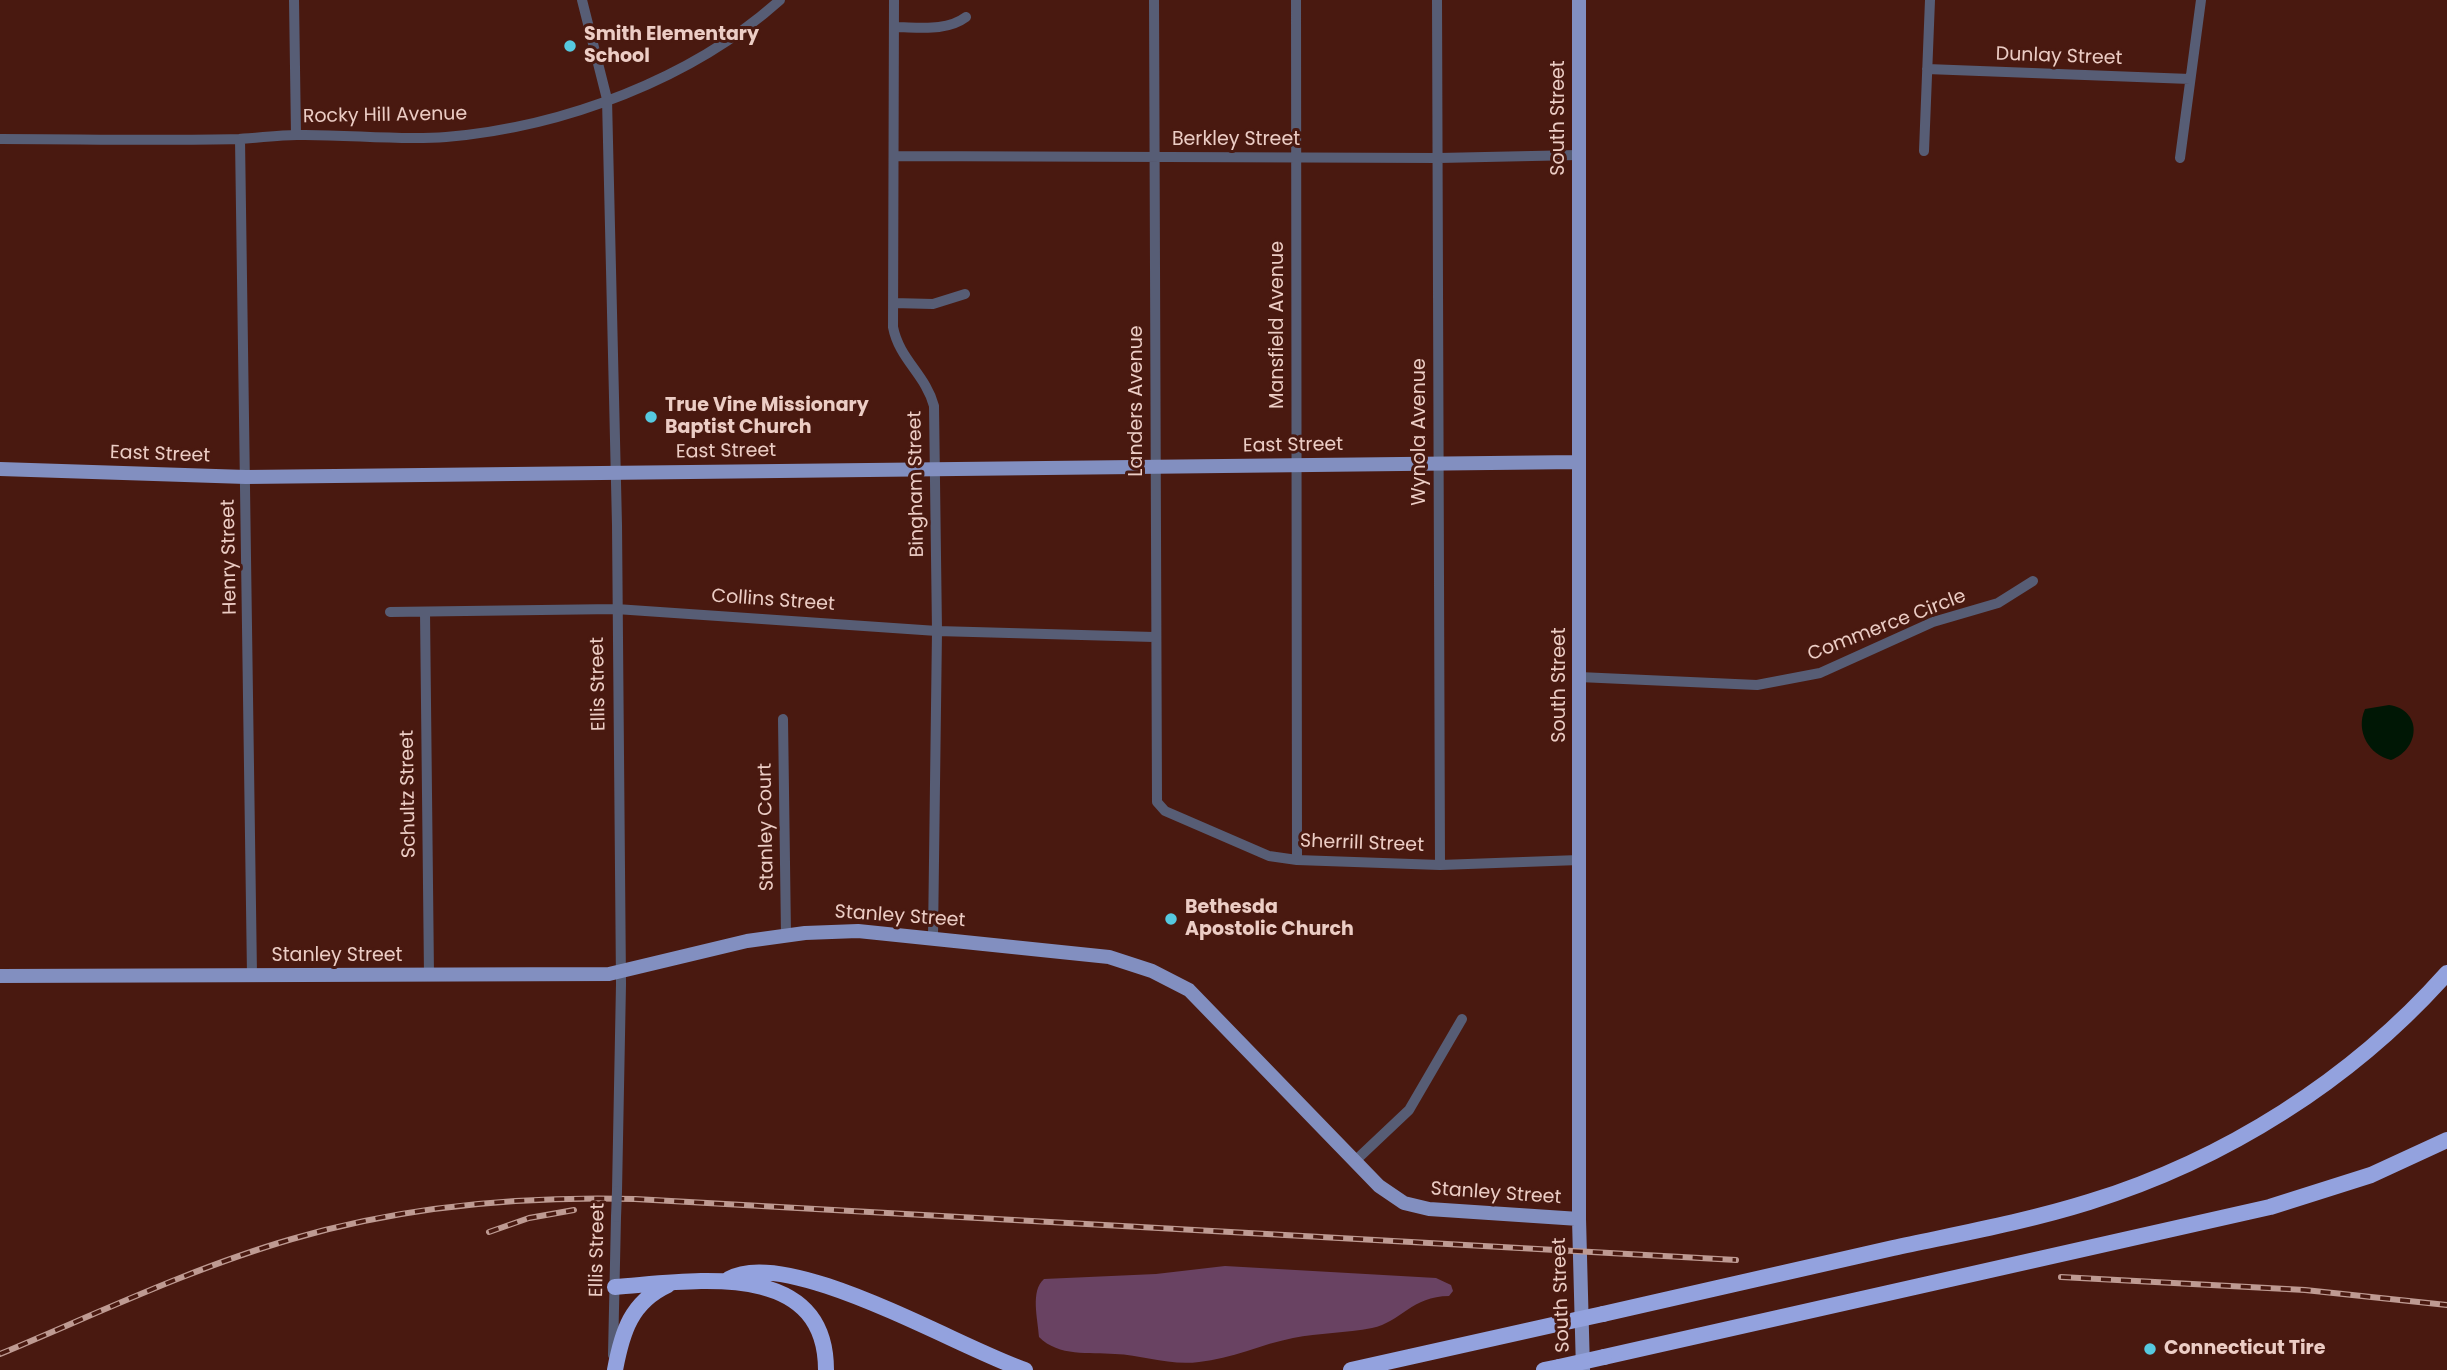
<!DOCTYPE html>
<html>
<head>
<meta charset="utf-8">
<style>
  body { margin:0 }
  canvas { display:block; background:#491910 }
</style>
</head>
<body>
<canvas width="2447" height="1370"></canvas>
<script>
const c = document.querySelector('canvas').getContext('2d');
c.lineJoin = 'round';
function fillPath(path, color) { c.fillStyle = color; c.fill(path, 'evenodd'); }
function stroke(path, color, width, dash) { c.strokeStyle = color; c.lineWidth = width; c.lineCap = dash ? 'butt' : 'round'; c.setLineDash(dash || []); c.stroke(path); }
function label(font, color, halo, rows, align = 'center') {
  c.font = font + ' Poppins,sans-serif'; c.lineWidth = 6; c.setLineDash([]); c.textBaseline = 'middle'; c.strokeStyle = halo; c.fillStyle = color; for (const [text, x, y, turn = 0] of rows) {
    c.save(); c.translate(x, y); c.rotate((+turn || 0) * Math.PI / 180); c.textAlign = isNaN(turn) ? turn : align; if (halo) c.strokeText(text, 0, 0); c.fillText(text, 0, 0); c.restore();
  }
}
const green = new Path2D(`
  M1225,1266L1436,1278L1451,1285L1453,1291L1449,1296C1412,1296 1401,1322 1372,1328C1346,1333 1319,1333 1293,1338C1262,1344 1231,1359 1199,1362C1170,1366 1143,1355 1115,1354C1089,1352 1059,1357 1039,1337C1038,1319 1030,1291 1044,1279L1156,1274Z`);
const water = new Path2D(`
  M2389,705C2423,710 2420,749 2391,760C2369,755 2355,731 2365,709Z`);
const minor = new Path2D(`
  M294,0L296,135
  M582,0L607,99L617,525L621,984L617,1191
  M894,0L893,327C899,359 926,375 934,406L937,631L933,937
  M1154,0L1157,802L1165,811L1269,856L1297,860L1440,865L1579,860
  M1296,0L1297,860
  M1437,0L1440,865
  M894,27C918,27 946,32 966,17
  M1927,69L2190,79
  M0,139C80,139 160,141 239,139C259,138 278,135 297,135C347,134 397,141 446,137C564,127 692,79 780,0
  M240,139L252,975
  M1924,151L1930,0
  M894,156L1439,158L1578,155
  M2180,158L2201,0
  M893,303L933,304L965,294
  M390,612L616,609L937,631L1154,637
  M425,612L429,975
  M1579,677L1757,685L1820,673L1933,622L1998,603L2033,581
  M783,719L786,935
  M1355,1161L1409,1110L1462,1019
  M613,1355L616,1217`);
const major = new Path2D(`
  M1579,0V1219L1583,1370
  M0,469L246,477L1579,462
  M0,976L609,974L747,941L805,933L858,931L1109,957L1152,971L1189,990L1379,1186L1404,1203L1429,1209L1579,1219`);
const highway = new Path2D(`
  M729,1279C787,1245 961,1349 1025,1370
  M615,1287C688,1282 826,1256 826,1370
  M1603,1314C1699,1292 1796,1270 1893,1248C1958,1234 2025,1222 2089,1202C2225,1160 2352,1080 2447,973
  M1604,1357L2270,1207L2371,1175L2447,1140
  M615,1370C622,1332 631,1302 668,1285
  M1351,1370L1557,1324
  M1544,1370L1559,1367`);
const rail = new Path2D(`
  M489,1232L529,1218L574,1210
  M2061,1277L2305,1290L2447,1305
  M0,1354C96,1314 192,1268 292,1239C404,1206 520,1196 635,1199L1736,1260`);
const minorBridge = new Path2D(`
  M616,1217L617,1191`);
const highwayBridge = new Path2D(`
  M1557,1324L1603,1314
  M1559,1367L1604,1357`);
const markers = [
  [570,46,7,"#56c9e0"],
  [651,417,7,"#56c9e0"],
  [1171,919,7,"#56c9e0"],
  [2150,1349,7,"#56c9e0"]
];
const poiNames = [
  ["Smith Elementary",584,35],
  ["School",584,57],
  ["True Vine Missionary",665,406],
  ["Baptist Church",665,428],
  ["Bethesda",1185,908],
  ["Apostolic Church",1185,930],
  ["Connecticut Tire",2164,1349]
];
const streetNames = [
  ["Dunlay Street",2059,57,2],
  ["Rocky Hill Avenue",385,116,-1],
  ["South Street",1559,118,-90],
  ["Berkley Street",1236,140],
  ["Mansfield Avenue",1278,325,-90],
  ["Landers Avenue",1137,401,-90],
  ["Wynola Avenue",1420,432,-90],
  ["East Street",1293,446,-1],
  ["East Street",726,452,-1],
  ["East Street",160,455,2],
  ["Bingham Street",917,484,-91],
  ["Henry Street",230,557,-91],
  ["Collins Street",773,601,4],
  ["Commerce Circle",1887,626,-21],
  ["Ellis Street",599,684,-91],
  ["South Street",1560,685,-90],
  ["Schultz Street",409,794,-91],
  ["Stanley Court",767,827,-91],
  ["Sherrill Street",1362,844,2],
  ["Stanley Street",900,917,4],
  ["Stanley Street",337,956],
  ["Stanley Street",1496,1194,4],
  ["Ellis Street",598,1250,-89],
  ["South Street",1562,1295,-92]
];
fillPath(green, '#694262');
fillPath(water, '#001705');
stroke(minor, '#575d75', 10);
stroke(major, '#828fc0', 14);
stroke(highway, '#93a2de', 16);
stroke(rail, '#be9a92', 6);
stroke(rail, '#491910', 3.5, [10]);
stroke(minorBridge, '#575d75', 10);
stroke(highwayBridge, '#93a2de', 16);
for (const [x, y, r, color] of markers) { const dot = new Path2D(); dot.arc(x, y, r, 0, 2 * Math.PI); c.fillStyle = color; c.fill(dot); stroke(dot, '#491910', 2.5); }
label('bold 19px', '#eccdc5', '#491910', poiNames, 'left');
label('19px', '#eccdc5', '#491910', streetNames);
</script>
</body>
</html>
